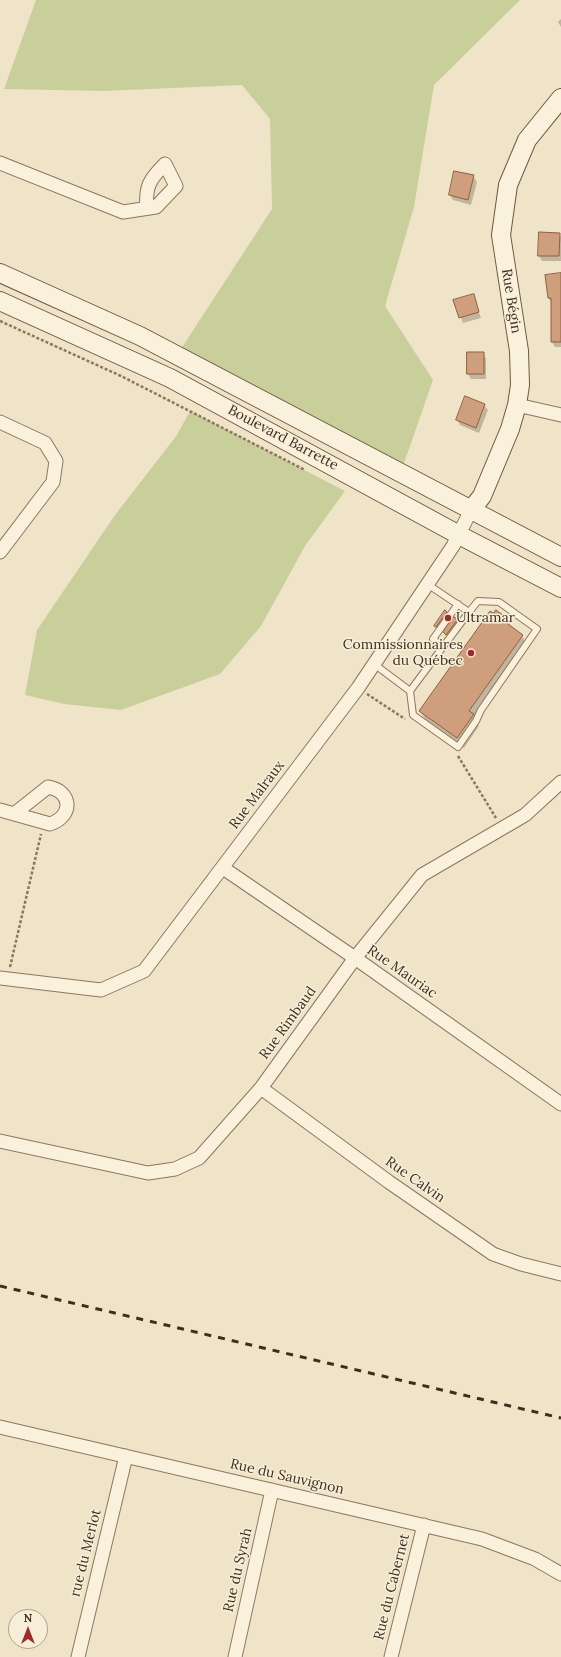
<!DOCTYPE html>
<html>
<head>
<meta charset="utf-8">
<style>
  body { margin:0 }
  #map { position:relative; width:561px; height:1657px; overflow:hidden; background:#f0e4c8; font-family:Lora,serif }
  canvas { display:block }
  .north { position:absolute; left:8px; top:1609px; width:40px; height:40px; box-sizing:border-box; background:#f7eed8; border:1px solid #ada18e; border-radius:50%; rotate:0deg; font-size:11px; font-weight:700; line-height:16px; text-align:center; color:#3d2e20 }
  .north::after { content:''; display:block; margin:auto; width:14px; height:18px; background:#9e2a2b; clip-path:polygon(50% 0,100% 100%,50% 72%,0 100%) }
</style>
</head>
<body>
<div id="map">
<canvas width="561" height="1657"></canvas>
<div class="north">N</div>
</div>
<script>
const c = document.querySelector('canvas').getContext('2d');
c.lineJoin = 'round';
function fillPath(path, color) { c.fillStyle = color; c.fill(path, 'evenodd'); }
function stroke(path, color, width, dash) { c.strokeStyle = color; c.lineWidth = width; c.lineCap = dash ? 'butt' : 'round'; c.setLineDash(dash || []); c.stroke(path); }
function label(font, color, halo, rows, align = 'center') {
  c.font = font + ' Lora,serif'; c.lineWidth = 3; c.setLineDash([]); c.textBaseline = 'middle'; c.strokeStyle = halo; c.fillStyle = color; for (const [text, x, y, turn = 0] of rows) {
    c.save(); c.translate(x, y); c.rotate((+turn || 0) * Math.PI / 180); c.textAlign = isNaN(turn) ? turn : align; if (halo) c.strokeText(text, 0, 0); c.fillText(text, 0, 0); c.restore();
  }
}
const green = new Path2D(`
  M36,0H520L434,85L414,207L385,306L433,380L401,472L177,355L272,209L270,119L242,85L104,91L4,89Z
  M190,411L345,491L305,546L261,626L220,674L121,710L64,704L25,695L37,630L115,515L177,435Z`);
const shadow = new Path2D(`
  M561,19V27L558,22Z
  M473,176L477,182L471,205L453,200L450,195Z
  M559,234L561,237V261H542L539,256Z
  M561,274V347H555L552,342V303L548,298Z
  M473,295L481,318L463,323L455,301Z
  M483,353L486,359V379H471L468,374Z
  M484,405L488,410L479,433L460,425L457,420Z
  M446,612L448,615L437,629L435,626Z
  M506,618L512,628L522,636L529,647L476,720L479,726L464,748L427,722L420,711Z
  M457,620L458,622L448,636L444,633Z`);
const building = new Path2D(`
  M454,171L474,175L468,200L449,195Z
  M539,232L560,233L559,256H538Z
  M561,273V342H551V298H548L545,275Z
  M474,294L479,312L459,318L453,300Z
  M467,352H484V374H467Z
  M465,396L485,404L476,428L456,420Z
  M445,610L447,612L436,627L434,626Z
  M496,610L507,618L504,621L523,635L469,711L474,714L457,738L419,711L490,611L493,613Z
  M454,617L458,619L446,635L443,632Z`);
const path = new Path2D(`
  M0,321L121,376L305,470
  M456,643L464,649
  M367,694L405,719
  M458,756L496,818
  M10,967L41,834`);
const lane = new Path2D(`
  M443,647L433,639L458,604
  M374,664L410,691L469,612L427,584
  M410,691L413,715L458,747L476,721L481,710L537,629L499,602L478,601L469,612`);
const street = new Path2D(`
  M0,163L123,212L156,207L176,186L165,164C150,179 145,186 147,208
  M517,405L561,415
  M0,422L45,443L56,461L53,482L0,552
  M0,810L50,824C74,816 72,791 48,787L14,814
  M223,868L355,958L561,1104
  M0,978L101,990L144,971L358,688L453,546L471,510
  M261,1088L389,1182L493,1254L521,1264L561,1274
  M0,1141L148,1173L175,1169L199,1158L261,1088L355,958L422,875L525,815L561,782
  M0,1427L482,1539L535,1559L561,1574
  M78,1657L126,1456
  M235,1657L272,1490
  M391,1657L424,1525`);
const secondary = new Path2D(`
  M0,273L140,336L561,557
  M0,301L170,378L459,535L561,588
  M471,510L482,496L510,429L517,405L520,385L519,351L501,235L508,185L527,140L561,98`);
const rail = new Path2D(`
  M0,1286L561,1418`);
const markers = [
  [448,618,4,"#9e2a2b"],
  [471,653,4,"#9e2a2b"]
];
const streetNames = [
  ["Rue Bégin",511,301,81],
  ["Boulevard Barrette",283,438,28],
  ["Rue Malraux",257,795,-53],
  ["Rue Mauriac",402,972,35],
  ["Rue Rimbaud",288,1023,-54],
  ["Rue Calvin",415,1180,35],
  ["Rue du Sauvignon",287,1477,13],
  ["rue du Merlot",86,1553,-76],
  ["Rue du Syrah",238,1570,-77],
  ["Rue du Cabernet",392,1587,-76]
];
const poiNames = [
  ["Ultramar",456,618],
  ["Commissionnaires",463,645,"right"],
  ["du Québec",463,661,"right"]
];
fillPath(green, '#c9cf9b');
fillPath(shadow, '#0003');
fillPath(building, '#cf9f7d');
stroke(building, '#8d5f41', 1);
stroke(lane, '#8d765c', 8);
stroke(street, '#8d765c', 15);
stroke(secondary, '#6f573f', 20);
stroke(path, '#8d765c', 2.5, [3, 2]);
stroke(lane, '#faf1dc', 6);
stroke(street, '#faf1dc', 13);
stroke(secondary, '#faf1dc', 18);
stroke(rail, '#3d2e20', 3, [7, 7]);
for (const [x, y, r, color] of markers) { const dot = new Path2D(); dot.arc(x, y, r, 0, 2 * Math.PI); c.fillStyle = color; c.fill(dot); stroke(dot, '#f7eed8', 1.5); }
label('14px', '#3d2e20', '#f7eed8', streetNames);
label('14px', '#3d2e20', '#f7eed8', poiNames, 'left');
</script>
</body>
</html>
